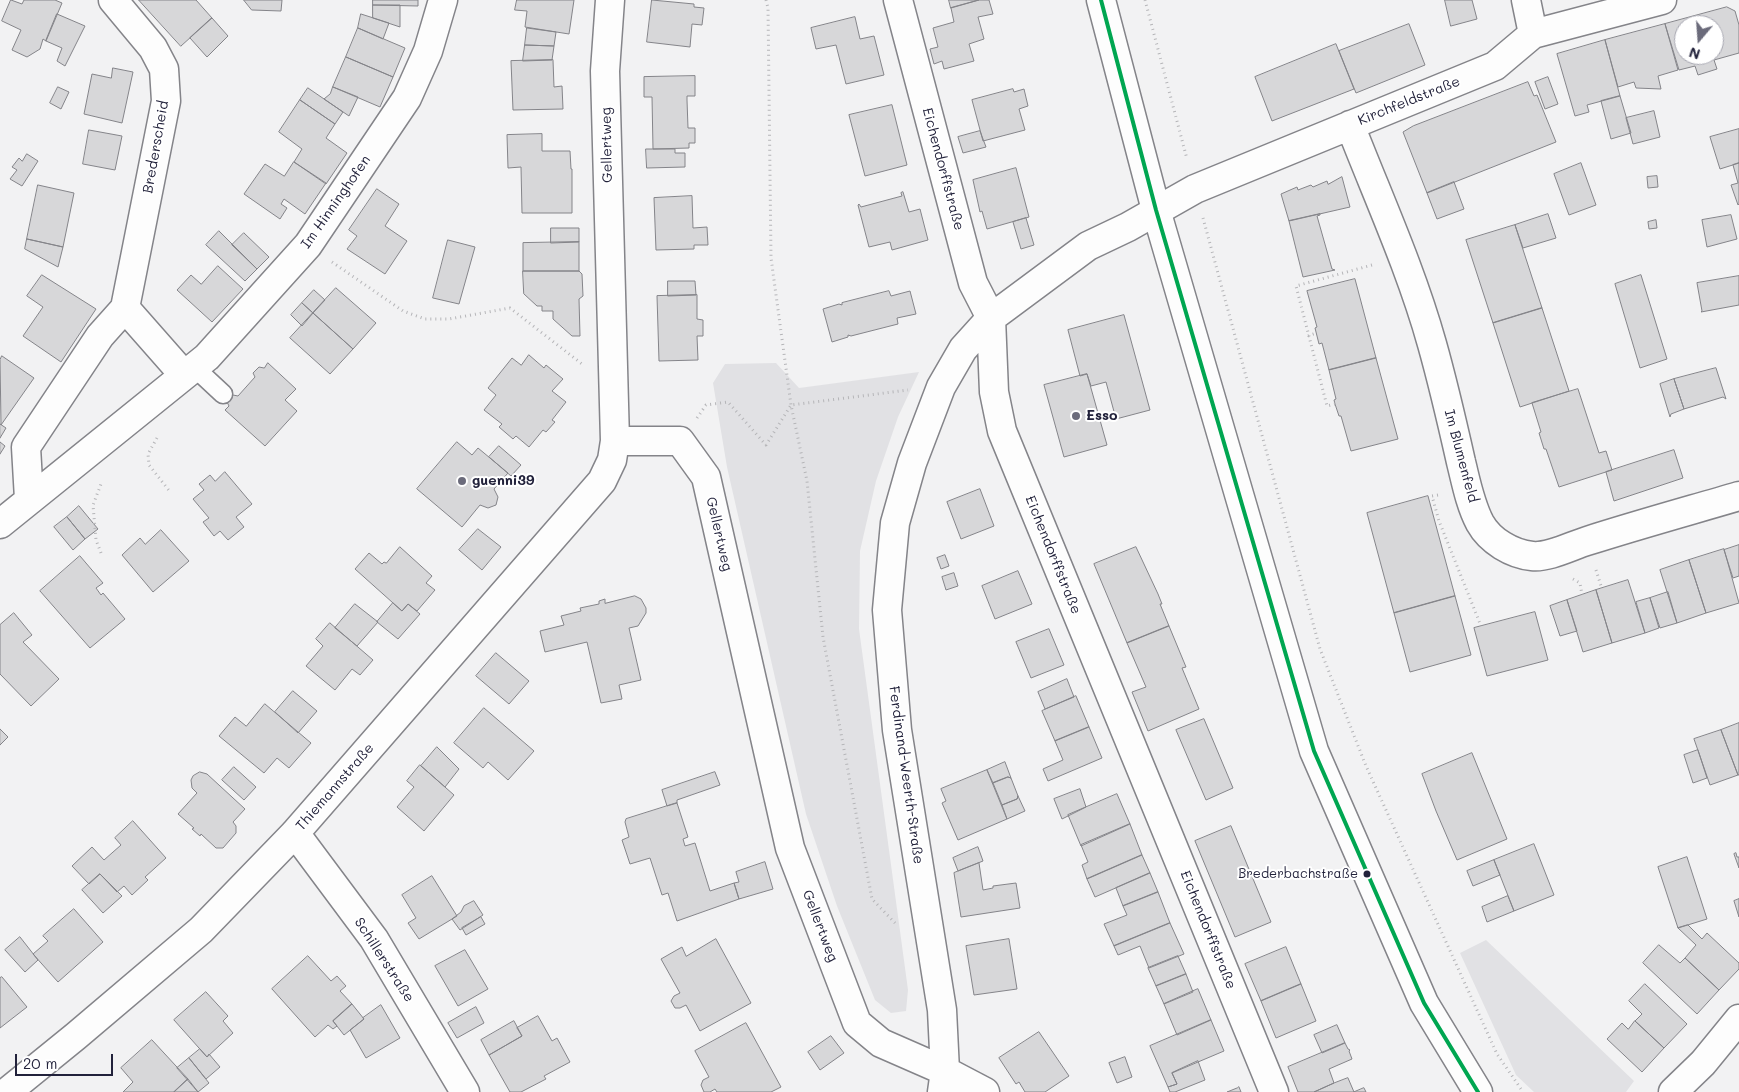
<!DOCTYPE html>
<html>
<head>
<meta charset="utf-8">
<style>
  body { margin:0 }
  #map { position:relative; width:1739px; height:1092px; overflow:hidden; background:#f2f2f3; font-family:Mali,sans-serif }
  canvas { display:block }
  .north { position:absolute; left:1674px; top:15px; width:50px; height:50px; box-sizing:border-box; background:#fff; border:1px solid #a7a7b1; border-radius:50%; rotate:198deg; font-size:14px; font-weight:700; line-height:20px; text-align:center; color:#22223b }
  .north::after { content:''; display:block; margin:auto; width:18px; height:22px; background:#6b6b7b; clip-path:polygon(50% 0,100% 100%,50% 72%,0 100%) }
  .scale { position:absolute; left:15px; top:1054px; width:98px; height:22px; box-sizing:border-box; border:2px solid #22223b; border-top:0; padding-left:6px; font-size:15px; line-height:18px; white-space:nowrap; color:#22223b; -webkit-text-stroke:4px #fff; paint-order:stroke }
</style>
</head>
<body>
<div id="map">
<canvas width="1739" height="1092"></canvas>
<div class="north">N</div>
<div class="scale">20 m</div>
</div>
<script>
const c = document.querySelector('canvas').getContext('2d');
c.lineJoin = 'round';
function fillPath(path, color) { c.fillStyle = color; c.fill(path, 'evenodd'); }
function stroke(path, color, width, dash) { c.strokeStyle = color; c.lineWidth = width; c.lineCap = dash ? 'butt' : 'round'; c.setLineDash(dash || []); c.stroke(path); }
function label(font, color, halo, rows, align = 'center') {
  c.font = font + ' Mali,sans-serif'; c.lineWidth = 4; c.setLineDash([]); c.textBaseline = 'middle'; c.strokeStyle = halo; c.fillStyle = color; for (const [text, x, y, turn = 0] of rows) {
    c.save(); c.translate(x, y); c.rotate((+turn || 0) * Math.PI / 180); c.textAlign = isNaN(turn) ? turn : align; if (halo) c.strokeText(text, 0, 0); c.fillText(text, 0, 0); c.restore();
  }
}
const green = new Path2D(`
  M776,363L799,388L919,372L898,417L876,481L860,551L859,629L908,990L906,1011L891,1013L875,1000L837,906L806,814L727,467L713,383L725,364Z
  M1486,940L1634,1081L1626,1092H1534L1516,1075L1460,953Z`);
const building = new Path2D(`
  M11,0L22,4L24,0H55L62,3L46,41L43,39L40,49L27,57L12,50L21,30L2,21Z
  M139,0H196L212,18L181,46Z
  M244,0H282L281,11L252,10Z
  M373,0H418V6L373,5Z
  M517,0H574L569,34L525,27L527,11L515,10Z
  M652,0L694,4V7L704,8L702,25L692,24L690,47L647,42Z
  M949,0H979L951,8Z
  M979,0H989L993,14L978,17L984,39L969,44L974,61L944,69L942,61L934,64L930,49L938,47L933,28L954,22L951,8Z
  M1445,0H1472L1477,19L1451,26Z
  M373,5H400V27L373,18Z
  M1727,7L1735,11L1739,25V53L1714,60L1717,69L1698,75L1695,66L1679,70L1665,24ZM1684,25H1714V55H1684Z
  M57,14L85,26L65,66L57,61L62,48L46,41Z
  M361,14L389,23L383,39L358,28Z
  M855,17L860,39L874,36L884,75L846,84L836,45L816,49L811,28Z
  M212,18L228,36L207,57L190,38Z
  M1409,24L1425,65L1356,93L1339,51Z
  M1665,24L1678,70L1658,76L1661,89L1636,88L1634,82L1618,87L1605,40Z
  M358,28L405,48L393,77L346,57Z
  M527,28L556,32L554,46L525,45Z
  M1605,40L1620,96L1587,105L1589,112L1575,116L1557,54Z
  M1336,44L1354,89L1272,121L1255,77Z
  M525,45L554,46L552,60L523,61Z
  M346,57L393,77L380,107L333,87Z
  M553,60L554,87L562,86L563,109L513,110L511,61Z
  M113,68L133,72L122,123L84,114L92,74L111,78Z
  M695,76V96H687V100L688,128H695V143H689V148L653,149L652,97H644V77Z
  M1548,77L1558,104L1545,109L1535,82Z
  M1528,82L1534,96L1537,95L1556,142L1427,193L1403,132L1413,126Z
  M58,87L69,92L61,109L50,103Z
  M333,87L358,97L349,116L324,99L330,94Z
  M308,88L343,112L335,124L300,100Z
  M1013,89L1014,92L1024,89L1028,106L1019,109L1025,130L983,141L972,100Z
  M1620,96L1631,133L1611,139L1601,101Z
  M300,100L335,124L326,138L347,153L326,184L294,162L302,149L279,132Z
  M892,105L907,165L865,176L849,115Z
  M1654,111L1660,137L1633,144L1626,118Z
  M1739,129V163L1720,169L1710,137Z
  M89,130L122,136L115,170L83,164Z
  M980,131L986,147L963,153L958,137Z
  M542,134V151H570L571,169H572V213H522L521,167L508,168L507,135Z
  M646,149H675V153H685V167L647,168Z
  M27,154L38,161L22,186L10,179L17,170L12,167L19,158L22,161Z
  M294,162L326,183L305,214L284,199L281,204L287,208L280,219L244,194L265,164L284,176Z
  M1581,163L1596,205L1569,215L1554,174Z
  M1739,163V204L1738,205L1731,185L1738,183L1733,165Z
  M1016,168L1029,217L987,229L982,211L980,212L973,180Z
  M1657,176L1658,187L1648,188L1647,177Z
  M1342,177L1350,207L1289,221L1281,194L1297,187L1298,190L1311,185L1313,187L1327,181L1328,184Z
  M1454,182L1464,209L1437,219L1427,193Z
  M38,185L74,193L63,247L27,239Z
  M377,189L399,204L385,226L407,241L385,274L347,249L357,236L349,230Z
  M903,192L909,212L920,209L928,240L892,250L890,242L869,247L858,205L859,204L861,207L902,196L901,193Z
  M692,196L693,228L707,227L708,245H694V249L656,250L654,198Z
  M1320,214V215L1317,216L1332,269L1335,270L1303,277L1289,221Z
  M1548,214L1556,238L1523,248L1515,225Z
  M1731,215L1737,239L1707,247L1702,220Z
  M1026,218L1034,245L1021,249L1013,222Z
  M1656,220L1657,228L1649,229L1648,222Z
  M1515,225L1542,308L1493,323L1466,240Z
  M551,228H579V242L551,243Z
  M219,231L257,269L245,281L206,245Z
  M244,233L269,257L257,269L232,245Z
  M27,239L63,247L58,267L25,249Z
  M448,240L475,247L459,304L433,298Z
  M579,242V271H523V243Z
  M218,266L243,289L212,322L177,290L191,275L201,284Z
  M523,271H579L582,274L583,296L579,299L580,336H572L553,319V311H542V306H537L524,294Z
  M42,275L96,309L61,362L23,336L43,307L27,296Z
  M1641,275L1667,359L1640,368L1615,284Z
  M1739,276V305L1701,312L1702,311L1697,283Z
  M1355,279L1376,358L1329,370L1322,343L1319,344L1315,328L1317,327L1307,291Z
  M668,281H695L696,295L668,296Z
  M336,288L376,323L353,349L313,313Z
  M314,290L325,300L313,313L302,303Z
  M889,291L891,296L910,291L916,314L897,318L898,324L851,336L848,335V337L832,342L823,309L839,304L842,305V303Z
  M697,295V319L703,320V336H697L698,360L659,361L657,296Z
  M302,303L313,313L302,326L291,315Z
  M1542,308L1569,391L1520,407L1493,323Z
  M313,313L353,349L330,374L290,338Z
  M1124,315L1150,410L1116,419L1106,382L1091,386L1087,374L1080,376L1068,330Z
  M529,355L544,368L546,365L563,379L552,391L566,402L552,420L555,422L546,432L543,430L529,447L516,436L513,439L499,427L502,424L484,410L496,395L488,388L512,358L521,365Z
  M2,356L34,378L1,425L0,360Z
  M1376,358L1398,439L1351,451L1341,416H1339L1335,404L1334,400L1336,399L1329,370Z
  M268,363L296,389L285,400L297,411L265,446L225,410L229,406L227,402L233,395L238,396L255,377L253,373L259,367L264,368Z
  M1716,368L1726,399L1723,397L1684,409L1674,379Z
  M1087,374L1107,445L1064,457L1044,385Z
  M1674,379L1684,409L1671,414L1670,417L1660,384Z
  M1578,389L1599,453L1606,451L1612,470L1559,487L1546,449H1544L1539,433L1541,432L1532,403Z
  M0,424L6,428L0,438Z
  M0,442L5,446L0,454Z
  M457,442L472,455L478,448L508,473L494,489L498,497L496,505L488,508L480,505L462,527L417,489Z
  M499,446L521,465L511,476L489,457Z
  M1674,450L1683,478L1614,501L1606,472Z
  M225,472L252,504L236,517L244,527L228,540L220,531L214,536L203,522L209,518L193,499L204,490L199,484L210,475L215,481Z
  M980,489L994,526L961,539L947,502Z
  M1428,496L1455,596L1394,613L1367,513Z
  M79,506L98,529L85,539L67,517Z
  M67,517L85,539L73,550L54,527Z
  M478,529L501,547L482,570L459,550Z
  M161,530L189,561L153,592L122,555L140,538L145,544Z
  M1739,545V576L1733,578L1724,550Z
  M400,547L432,576L426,583L435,590L417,611L408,604L402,611L355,569L369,553L382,564L384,562L386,563Z
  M1136,547L1158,594L1162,604H1160L1169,626L1127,643L1094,564Z
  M1724,549L1739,603L1706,613L1689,560Z
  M945,555L949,566L941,569L937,558Z
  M80,556L103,583L96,588L101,595L103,593L125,619L90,648L40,591Z
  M1689,560L1706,613L1677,623L1660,570Z
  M1018,571L1032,604L995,619L982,586Z
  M954,573L958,586L946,590L942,577Z
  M1628,580L1645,633L1612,643L1596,590Z
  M1596,590L1612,643L1583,652L1567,600Z
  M1668,592L1677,623L1660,628L1650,598Z
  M635,596L641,599L646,608V613L638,626L629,628L641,680L619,685L622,699L601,703L587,642L545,652L540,631L564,625L561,616L581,611L580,608L599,604V601L605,599V603Z
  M1455,596L1471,655L1410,672L1394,613Z
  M1650,598L1659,628L1645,633L1636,602Z
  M1567,600L1577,631L1560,636L1550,606Z
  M393,603L402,611L408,604L420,614L398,639L377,622Z
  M355,604L378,622L357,646L335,628Z
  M1535,612L1548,660L1487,676L1474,628Z
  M14,613L32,635L23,642L59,679L31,706L0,674V625Z
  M330,623L373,660L360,675L352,669L335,690L306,666L323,646L316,639Z
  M1169,626L1186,667L1182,668L1199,709L1148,731L1132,692L1146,687L1127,643Z
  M1049,629L1064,665L1031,678L1016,642Z
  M496,653L529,681L509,704L476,676Z
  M1067,679L1074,697L1045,709L1038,692Z
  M293,691L317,711L298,733L275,712Z
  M1076,696L1089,727L1055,741L1042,711Z
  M265,704L311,743L289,768L277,758L264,773L219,736L235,717L246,726Z
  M484,708L534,751L508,780L488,762L483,768L454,743Z
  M1204,719L1233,788L1206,800L1176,730Z
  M1739,723V775H1738L1721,730Z
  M1089,727L1102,758L1048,781L1043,769L1063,760L1055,741Z
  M0,729L8,737L0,745Z
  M1721,730L1738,775L1710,785L1694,739Z
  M437,747L459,769L445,787L421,766Z
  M1698,750L1707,778L1693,783L1684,755Z
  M1472,753L1507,839L1457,860L1436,811L1422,774Z
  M1005,762L1011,778L1008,777L993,783L987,770Z
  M420,765L454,795L424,831L397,807L414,787L407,781Z
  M234,767L256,787L244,800L222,780Z
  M987,770L1007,819L958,840L942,803L946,801L941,789Z
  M200,772L207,774L245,809L233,822L236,826V833L223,848H216L201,834L200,836L192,829L194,828L178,814L197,793L192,788L191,780L193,776Z
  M715,772L720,785L677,800V803L667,806L662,790Z
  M1008,777L1011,778L1018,796L1017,799L1002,805L993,783Z
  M1080,789L1086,807L1062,819L1054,799Z
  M1117,794L1130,824L1081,846L1068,815Z
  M1018,796L1025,811L1007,819L1002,805L1017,799Z
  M677,803L688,837L683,839L685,846L695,843L710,891L734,883L739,899L677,921L668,893L662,895L650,858L630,864L622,840L629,837L625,822L626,819Z
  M133,821L166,858L145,877L148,880L132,895L124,886L117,892L100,874L89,884L72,866L92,847L104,860L121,845L115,838Z
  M1130,824L1142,855L1087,879L1082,865L1088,862L1081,845Z
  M1231,826L1271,922L1235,937L1195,841Z
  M1534,844L1554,895L1514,911L1494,860Z
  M978,847L983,861L958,871L953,858Z
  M1736,853L1737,857H1739V868L1734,854Z
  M1142,855L1150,873L1095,897L1087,879Z
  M1687,857L1707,919L1678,928L1658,867Z
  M1494,860L1500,875L1473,886L1467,871Z
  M765,862L773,889L739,899L734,883L739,882L736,872Z
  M979,863L983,890L993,888V886L1016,883L1020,908L961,917L954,873Z
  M1150,873L1158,892L1123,906L1116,888Z
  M100,874L122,896L103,913L82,890Z
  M432,876L457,916L419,939L408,923L416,918L402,895Z
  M1158,892L1170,923L1114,946L1104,924L1127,915L1123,906Z
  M1508,896L1514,911L1487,922L1482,907Z
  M1739,899V917L1734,901Z
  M474,901L483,915L460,930L452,919L461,912L464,906Z
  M74,909L103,942L58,982L33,954L48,941L43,936Z
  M481,917L485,924L466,935L462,928Z
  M1170,923L1184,954L1149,968L1140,946L1118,955L1114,946Z
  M1688,925L1702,939L1707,933L1739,963V969L1719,990L1685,958L1696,945L1678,928Z
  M20,937L38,960L25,972L5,950Z
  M716,939L751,1003L700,1031L686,1005L680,1008H675L671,1001L674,996L680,993L661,959L682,947L686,956Z
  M1009,939L1017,989L974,995L966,946Z
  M1659,945L1680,963L1685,958L1719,990L1697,1014L1643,963Z
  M1286,947L1301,984L1261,1001L1245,964Z
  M465,950L488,989L458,1006L435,966Z
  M308,956L331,981L337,976L346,986L340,991L352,1004L333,1021L337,1026L333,1029L328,1025L315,1037L272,989Z
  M1178,956L1186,974L1156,986L1148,968Z
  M1186,974L1193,992L1164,1004L1156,986Z
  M2,977L27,1007L0,1028V978Z
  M1301,984L1316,1021L1276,1038L1261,1001Z
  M1645,984L1687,1024L1664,1048L1635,1021L1642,1014L1629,1001Z
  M1198,989L1211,1020L1177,1035L1164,1004Z
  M206,992L228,1016L223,1021L233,1033L207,1057L174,1020Z
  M352,1004L364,1019L344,1035L333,1021Z
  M381,1005L400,1038L366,1058L350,1030L364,1019L363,1018Z
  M476,1007L484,1023L457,1038L448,1023Z
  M538,1016L552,1041L557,1038L570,1062L544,1076L546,1079L521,1092H510L489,1055L522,1036L517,1028Z
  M1211,1020L1224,1051L1172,1073L1177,1084L1168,1087L1150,1046Z
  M514,1021L522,1036L489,1055L481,1040Z
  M1635,1021L1664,1048L1642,1072L1607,1039L1622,1023L1628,1029Z
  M746,1023L781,1087L771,1092H717L715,1089L710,1092H704L701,1085L703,1080L709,1077L695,1051Z
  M1337,1025L1345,1043L1322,1053L1314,1035Z
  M1039,1032L1069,1076L1045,1092H1025L1019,1082L1016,1084L999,1058Z
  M831,1036L844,1053L820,1070L808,1052Z
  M152,1040L188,1079L174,1092H123L133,1082L121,1068Z
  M1345,1043L1348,1049L1350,1050L1349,1051L1352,1059L1329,1069L1334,1083L1314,1092H1298L1288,1067Z
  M200,1049L207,1057L209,1054L220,1067L206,1079L189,1058Z
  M1125,1057L1132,1077L1117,1083L1109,1063Z
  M189,1058L209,1083L198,1092L177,1068Z
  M1198,1061L1205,1080L1175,1092H1170L1168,1087L1177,1084L1172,1073Z
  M1348,1078L1354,1092H1314L1334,1083Z
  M188,1079L198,1092H174Z
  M1239,1087L1241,1092H1227L1237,1088Z
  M1364,1088L1366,1092H1354Z`);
const path = new Path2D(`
  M766,0L768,8L771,258L791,405L807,481L823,637L872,899L895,923
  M1145,0L1187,159
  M1203,218L1320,649L1366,766L1497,1054L1523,1092
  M332,262L403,311L425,319H449L510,308L582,364
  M1308,336L1316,333
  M1335,404L1327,406L1296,286L1372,265
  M697,418L706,405L728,402L766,445L791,405L908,390
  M157,438L148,454L149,465L171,493
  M1438,495L1432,496L1439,521L1481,626
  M101,553L96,540L93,505L101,484
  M1596,570L1602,589
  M1573,579L1580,583L1582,595`);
const lane = new Path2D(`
  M194,367L223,394`);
const street = new Path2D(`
  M113,0L153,48L164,69L166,101L125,308
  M898,0L973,283L991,318L994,392L1002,431L1274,1092
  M1526,0L1533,34
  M1350,125C1378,197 1411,269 1432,344C1443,383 1452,422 1461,462C1466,482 1470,504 1480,523C1490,541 1512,554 1532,556C1548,558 1571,546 1587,541C1637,525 1688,511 1739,496
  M125,308L184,375
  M615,441H680L706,477L790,848L857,1023L881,1043L945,1071L985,1092
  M29,499L26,447L100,336L125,308
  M0,524L207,357L308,245L407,98L428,51L443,0
  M295,833L374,939L465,1092
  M7,1092L76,1036L201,930L295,833L602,481L612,460L615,441L605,71L610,0
  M942,1092L945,1071L942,1010L897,730L887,610L895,523L912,463L941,387L963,349L991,318L1088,246L1128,227L1195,189L1495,66L1533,34L1662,0
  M1673,1092L1703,1063L1739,1019`);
const secondary = new Path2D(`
  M1101,0L1156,210L1314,751L1424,1003L1478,1092`);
const bus1 = new Path2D(`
  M1101,0L1156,210L1314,751L1424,1003L1478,1092`);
const markers = [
  [1076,416,5,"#6b6b7b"],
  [462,481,5,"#6b6b7b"],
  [1367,874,4.5,"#22223b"]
];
const busNames = [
  ["Brederbachstraße",1358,874]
];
const streetNames = [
  ["Kirchfeldstraße",1409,101,-22],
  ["Gellertweg",607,145,-91],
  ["Brederscheid",156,147,-80],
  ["Eichendorffstraße",943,169,75],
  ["Im Hinninghofen",336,202,-55],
  ["Im Blumenfeld",1461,456,75],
  ["Gellertweg",719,534,77],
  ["Eichendorffstraße",1053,555,68],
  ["Ferdinand-Weerth-Straße",906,775,82],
  ["Thiemannstraße",335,787,-49],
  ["Gellertweg",820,926,69],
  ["Eichendorffstraße",1208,930,68],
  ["Schillerstraße",384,960,57]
];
const poiNames = [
  ["Esso",1086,416],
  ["guenni39",472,481]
];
fillPath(green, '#e1e1e4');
fillPath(building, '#d7d7d9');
stroke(building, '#848489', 1);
stroke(lane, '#848489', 21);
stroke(street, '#848489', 31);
stroke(secondary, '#848489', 31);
stroke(path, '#b5b5b8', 3, [1, 4]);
stroke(lane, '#fdfdfd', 18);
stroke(street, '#fdfdfd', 28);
stroke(secondary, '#fdfdfd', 28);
stroke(bus1, '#00a651', 4);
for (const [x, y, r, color] of markers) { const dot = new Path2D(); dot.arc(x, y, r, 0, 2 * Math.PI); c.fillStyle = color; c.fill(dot); stroke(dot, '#fff', 2); }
label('13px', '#22223b', '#fff', busNames, 'right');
label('14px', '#22223b', '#fff', streetNames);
label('bold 14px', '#22223b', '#fff', poiNames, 'left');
</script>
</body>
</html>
